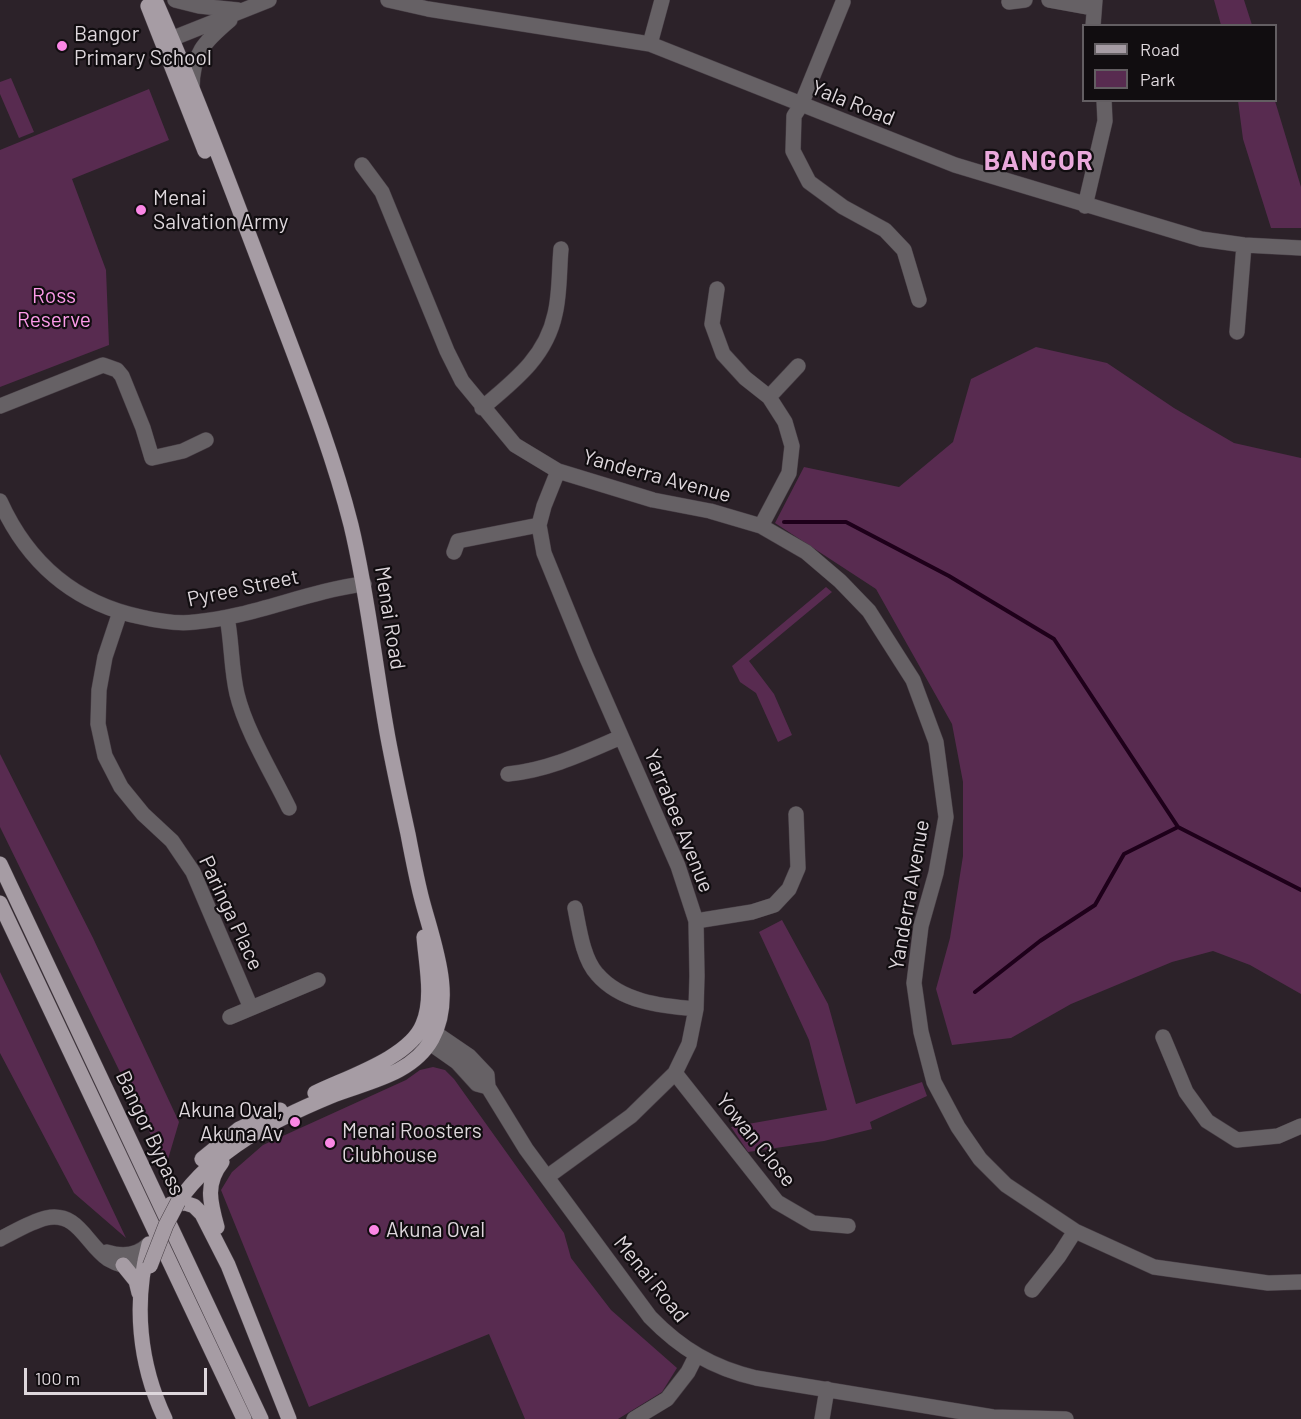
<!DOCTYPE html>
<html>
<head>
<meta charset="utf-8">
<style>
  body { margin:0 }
  #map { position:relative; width:1301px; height:1419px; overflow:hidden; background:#2c2229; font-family:Barlow,sans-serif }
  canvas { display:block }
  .legend { position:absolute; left:1082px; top:24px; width:195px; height:78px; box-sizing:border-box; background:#110d10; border:2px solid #635e62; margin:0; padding:8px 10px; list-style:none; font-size:18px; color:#ded7dc }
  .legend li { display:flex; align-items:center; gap:12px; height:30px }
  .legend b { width:30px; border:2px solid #635e62 }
  .scale { position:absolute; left:24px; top:1368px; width:183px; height:27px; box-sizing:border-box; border:3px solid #ded7dc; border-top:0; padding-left:8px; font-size:18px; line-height:21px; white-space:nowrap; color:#ded7dc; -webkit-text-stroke:4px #110d10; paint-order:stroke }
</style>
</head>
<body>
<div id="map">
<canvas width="1301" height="1419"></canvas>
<ul class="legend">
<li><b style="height:8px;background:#a69ca4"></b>Road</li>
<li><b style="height:16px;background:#582b50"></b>Park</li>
</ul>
<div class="scale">100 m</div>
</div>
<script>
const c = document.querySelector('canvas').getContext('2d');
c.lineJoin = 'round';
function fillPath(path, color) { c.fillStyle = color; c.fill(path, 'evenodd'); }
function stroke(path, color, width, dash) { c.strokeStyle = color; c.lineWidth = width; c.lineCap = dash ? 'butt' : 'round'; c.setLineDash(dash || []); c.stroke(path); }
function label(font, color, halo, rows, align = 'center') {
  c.font = font + ' Barlow,sans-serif'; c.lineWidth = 4.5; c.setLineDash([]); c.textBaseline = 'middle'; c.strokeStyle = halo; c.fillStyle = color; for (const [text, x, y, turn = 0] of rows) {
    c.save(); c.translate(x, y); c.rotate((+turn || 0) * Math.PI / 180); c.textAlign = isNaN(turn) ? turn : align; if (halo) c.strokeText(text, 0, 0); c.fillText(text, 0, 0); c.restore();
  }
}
const green = new Path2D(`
  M1214,0H1244L1252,25H1221Z
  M11,78L34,132L19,138L0,94V82Z
  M149,89L169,140L72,179L106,270L109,345L0,387V150Z
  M1238,101H1275L1301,187V228H1271L1243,139Z
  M1036,347L1107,363L1174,408L1234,443L1301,458V994L1250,965L1213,951L1172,962L1071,1004L1011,1038L952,1045L936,989L950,938L963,856V782L952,724L876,589L775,523L804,467L899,487L953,442L971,379Z
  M826,587L832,592L749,661L774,694L792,735L778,742L756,693L740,682L732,666Z
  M0,754L93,938L179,1122L166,1166L0,827Z
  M782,920L828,1004L856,1104L922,1082L927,1096L870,1122L872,1129L824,1141L748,1152L731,1127L827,1110L809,1040L759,932Z
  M0,972L13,999L126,1238L74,1193L0,1053Z
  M433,1067L445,1070L454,1079L564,1233L571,1258L611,1310L677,1368L662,1392L618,1419H525L489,1334L309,1407L221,1190L232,1172L263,1145L406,1080L420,1070Z`);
const stream = new Path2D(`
  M784,522H846L949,576L1054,639L1178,827L1301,890
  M975,992L1040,941L1095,905L1124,854L1178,827`);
const minor = new Path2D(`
  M175,0L199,6L238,10
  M388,0L428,9L650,44L955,165L1201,239L1244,245L1301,248
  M1049,0L1093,8
  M843,2L801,105L794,116L793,151L809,182L843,207L885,230L904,250L919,300
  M1009,2L1025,0
  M1093,26L1095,0
  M171,39L269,0
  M650,44L662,0
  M192,89C192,54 204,42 230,20
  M362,165L382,192L447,351L462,381L515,445L558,471L653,500L710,511L761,526L806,552L840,581L869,611L913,680L936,742L946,817L936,873L921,926L914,983L921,1032L934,1082L958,1127L980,1159L1006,1185L1075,1231L1154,1267L1268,1283L1301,1282
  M1085,206L1105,121L1104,100
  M717,289L712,324L723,354L745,378L769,397L785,422L792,446L789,473L761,526
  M1237,332L1244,245
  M769,397L798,366
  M0,406L103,365L117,370L122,376L143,428L152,458L183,451L206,440
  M482,408C514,381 546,357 555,314C560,294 559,270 561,249
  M0,501C28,563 75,603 141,617C158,621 178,624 195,622C253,617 307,591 364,584
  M454,552L458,541L539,525
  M120,612L105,657L99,690L98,724L105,756L121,787L143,814L172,841L193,872L251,1008
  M227,617C232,643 231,669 237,694C246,731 272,773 289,808
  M508,774C549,770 584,753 621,737
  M575,908C579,928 583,959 597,974C621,1002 661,1006 696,1009
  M696,921L752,912L774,905L789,889L798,868L796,814
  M230,1017L318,980
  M425,1026L469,1056L487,1075L488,1087L526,1149L650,1317C681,1349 713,1368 756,1378L993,1417L1066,1419
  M420,1036L457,1062L477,1084L488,1087
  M1163,1037L1186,1092L1207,1121L1237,1140L1278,1136L1301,1126
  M675,1073L777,1202L813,1223L848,1226
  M547,1177L631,1116L675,1073L689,1044L696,1009L697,976L696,921L678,866L586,656L544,553L539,525L544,506L558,471
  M0,1239C14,1232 30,1222 46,1218C78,1211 86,1244 108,1259C118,1265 131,1268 143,1268
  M107,1252C122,1257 137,1256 149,1244
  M1032,1290L1059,1256L1075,1231
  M634,1419L667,1399L688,1372L696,1356
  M822,1419L827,1389`);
const major = new Path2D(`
  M155,0C199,100 237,204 276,306C303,378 332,450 351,525C368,595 375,667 388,738C394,770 401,802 408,834C412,855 416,876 421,896C432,940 456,995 432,1039C412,1075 366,1082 331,1096C273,1120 215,1149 178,1202
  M148,6L205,151
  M0,864L261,1419
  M0,903L244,1419
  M315,1093C345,1078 410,1058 423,1024C434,998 426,964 424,937
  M202,1159L239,1129L280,1110
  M171,1204L185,1203L194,1206L202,1214L228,1265L289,1419
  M217,1227C210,1202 205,1183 222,1162
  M149,1244C133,1303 139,1364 165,1419
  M123,1265L136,1281L139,1293`);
const majorBridge = new Path2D(`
  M150,1266L166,1225L178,1202`);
const markers = [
  [62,46,6,"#fb87e5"],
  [141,210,6,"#fb87e5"],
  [295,1122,6,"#fb87e5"],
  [330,1143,6,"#fb87e5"],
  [374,1230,6,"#fb87e5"]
];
const poiNames = [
  ["Bangor",74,34],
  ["Primary School",74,58],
  ["Menai",153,198],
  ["Salvation Army",153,222],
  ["Akuna Oval,",283,1110,"right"],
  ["Akuna Av",283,1134,"right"],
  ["Menai Roosters",342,1131],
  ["Clubhouse",342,1155],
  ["Akuna Oval",386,1230]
];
const streetNames = [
  ["Yala Road",853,103,22],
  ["Yanderra Avenue",657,476,15],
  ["Pyree Street",243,588,-12],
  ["Menai Road",390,618,81],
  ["Yarrabee Avenue",679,821,68],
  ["Yanderra Avenue",909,895,-80],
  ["Paringa Place",231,913,65],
  ["Bangor Bypass",150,1133,65],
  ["Yowan Close",756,1140,51],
  ["Menai Road",651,1279,51]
];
const parkNames = [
  ["Ross",54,296],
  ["Reserve",54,320]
];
const districtNames = [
  ["BANGOR",1039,161]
];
fillPath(green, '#582b50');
stroke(stream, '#1e001a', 4);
stroke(minor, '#483f46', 16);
stroke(major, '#483f46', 16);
stroke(minor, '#666165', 15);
stroke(major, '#a69ca4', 15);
stroke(majorBridge, '#483f46', 16, []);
stroke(majorBridge, '#a69ca4', 15);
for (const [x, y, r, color] of markers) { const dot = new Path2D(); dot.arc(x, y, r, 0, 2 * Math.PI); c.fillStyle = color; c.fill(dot); stroke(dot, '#110d10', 2); }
label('21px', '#ded7dc', '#110d10', poiNames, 'left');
label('21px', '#ded7dc', '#110d10', streetNames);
label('21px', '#fd9bea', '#110d10', parkNames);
c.letterSpacing = '1.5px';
label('bold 27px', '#eaa9dc', '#110d10', districtNames);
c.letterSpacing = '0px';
</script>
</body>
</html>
